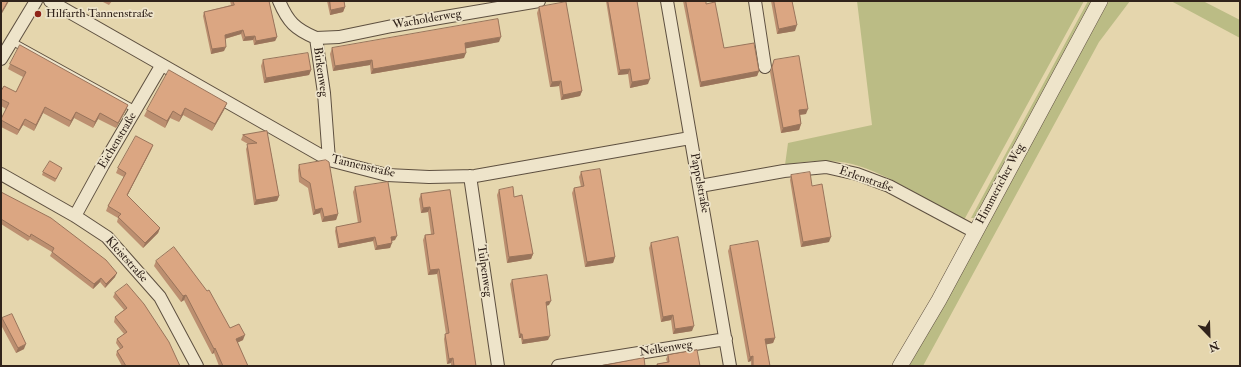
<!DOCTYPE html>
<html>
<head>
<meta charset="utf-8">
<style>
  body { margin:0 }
  #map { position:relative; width:1241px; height:367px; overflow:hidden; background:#e5d6ad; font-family:"IM FELL Double Pica",serif }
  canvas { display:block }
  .frame { position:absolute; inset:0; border:2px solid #31231b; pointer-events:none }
  .north { position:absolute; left:1189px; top:315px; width:40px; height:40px; -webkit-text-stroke:3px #eee4ca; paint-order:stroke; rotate:157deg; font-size:11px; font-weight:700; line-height:16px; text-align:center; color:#31231b }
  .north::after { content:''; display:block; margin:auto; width:14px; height:18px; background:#31231b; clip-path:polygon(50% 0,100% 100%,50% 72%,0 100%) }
</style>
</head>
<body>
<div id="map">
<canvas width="1241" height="367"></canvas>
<div class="frame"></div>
<div class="north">N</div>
</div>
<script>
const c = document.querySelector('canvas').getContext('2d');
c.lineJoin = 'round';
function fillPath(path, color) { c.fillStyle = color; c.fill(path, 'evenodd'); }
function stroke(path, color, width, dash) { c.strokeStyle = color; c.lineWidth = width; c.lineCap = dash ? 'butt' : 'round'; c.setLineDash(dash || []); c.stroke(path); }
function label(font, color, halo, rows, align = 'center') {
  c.font = font + ' "IM FELL Double Pica",serif'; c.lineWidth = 3.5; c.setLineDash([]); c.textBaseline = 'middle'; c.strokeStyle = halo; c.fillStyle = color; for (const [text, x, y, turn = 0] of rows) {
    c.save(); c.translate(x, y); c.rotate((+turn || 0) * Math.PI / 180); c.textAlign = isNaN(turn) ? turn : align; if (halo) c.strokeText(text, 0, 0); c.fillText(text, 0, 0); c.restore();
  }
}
const green = new Path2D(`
  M857,1H1084L964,220C932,203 887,173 852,164C830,159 807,161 785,165L788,143L872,125Z
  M1088,1H1092L975,218H971Z
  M1109,1H1130L1099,42L923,366H909Z
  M1171,1H1203L1240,20V38Z`);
const service = new Path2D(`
  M13,42L136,110`);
const minor = new Path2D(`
  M50,1L329,160L387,175L429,177L475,176L690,138
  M279,1C288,22 295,29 316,38L324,93L329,160
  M667,1L730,366
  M755,1L765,67
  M316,38L339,37L392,26L539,1
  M1,59L36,1
  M1,174L75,216L107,237L160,297L197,366
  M470,176L498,366
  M700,186L784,171L826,167L857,174L889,186L975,232
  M75,216L103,165L161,66
  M558,366L726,339`);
const tertiary = new Path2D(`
  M900,366L939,300L1100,1`);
const wall = new Path2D(`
  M101,1H112L109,5Z
  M230,1H269L277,37L275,41L254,45L253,40L243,41L241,34L225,39L224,51L211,54L203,16L204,12L231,5Z
  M327,1H344L345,7L343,12L330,15Z
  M606,1H637L648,84L630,88L628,74L618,75Z
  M683,1H706V4L724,48L759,71L757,76L700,87Z
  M771,1H792L795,31L777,34Z
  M539,7L582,91L580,96L561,100L559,86L550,87L537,13Z
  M499,42L465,48L464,58L371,74L370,65L333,71L330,54L332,48Z
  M263,60L311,70L309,75L264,83L261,66Z
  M774,60L806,114L800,115L801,124L799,130L781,133L770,72Z
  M10,64L128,105L126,110L116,128L98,119L93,128L74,118L69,127L43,113L34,131L23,125L17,135L1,127V119L6,109L1,106V91L16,92L23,77L8,69Z
  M227,103L224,110L212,131L183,115L179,122L170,118L165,128L144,116L147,110Z
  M267,131L279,196L277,201L254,205L246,149L248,144L241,140L243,135Z
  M153,145L151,150L127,196L160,228L158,233L143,248L117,222L118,218L106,211L108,206L124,177L116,173L118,168Z
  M299,165L338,214L336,220L322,222L320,213L313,215L308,188L299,182L298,170Z
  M62,168L55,182L42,175L43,172Z
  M581,172L615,257L613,263L585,267L572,193L574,188L581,187L579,177Z
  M791,175L812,186L829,242L801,247L790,180Z
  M355,187L395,240L392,241L390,248L375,250L373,241L338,248L335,231L336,227L358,223L353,192Z
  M450,190L476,366H451V363L447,364L444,339L445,334H446L437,274L428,275L423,240L425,235L431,234L428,212L421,213L419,199L421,194Z
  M499,190L514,197L533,254L531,259L507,263L497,195Z
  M1,192L115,277L105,288L100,282L93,289L50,256L52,252L30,239L28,241L1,224Z
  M651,243L692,331L673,334L671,320L661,322L649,248Z
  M730,246L775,338L773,343L766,344L770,366H751V361L748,362L728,251Z
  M156,261L243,340L237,343L248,366H219L214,353L212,354L184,300L181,302L154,266Z
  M512,280L549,305L546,306L548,340L522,344L521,338H519L510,284Z
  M115,293L180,366H122L116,355L117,351L120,349L116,343L117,339L124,334L114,322L115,317L124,310L113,297Z
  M2,318L24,349L16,353L1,325V322Z
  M668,355L700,366H656L657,364L667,362L666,359Z`);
const shadedWall = new Path2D(`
  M8,1H9L1,15V13Z
  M345,7L343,12L330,15L331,10Z
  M797,25L795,31L777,34L779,29Z
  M243,30L241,34L224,39L225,35Z
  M255,36L253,40L243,41L245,37Z
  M277,37L275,41L254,45L256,41Z
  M501,37L499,42L463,49L465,43Z
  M226,47L224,51L211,54L212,49Z
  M466,53L464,58L371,74L373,69Z
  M372,60L370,65L333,71L335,66Z
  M630,69L628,74L618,75L620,70Z
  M311,70L309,75L264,83L266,78Z
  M759,71L757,76L700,87L701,82Z
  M650,79L648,84L630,88L632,82Z
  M561,81L559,86L550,87L552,82Z
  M582,91L580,96L561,100L563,95Z
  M227,103L224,110L212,131L215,124Z
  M128,105L126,110L116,128L118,123Z
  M45,107L43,113L34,131L36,125Z
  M185,108L183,115L179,122L181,116Z
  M808,109L806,114L797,115L799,110Z
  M173,111L170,118L165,128L167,121Z
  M76,112L74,118L69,127L71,121Z
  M100,113L98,119L93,128L95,122Z
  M25,119L23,125L17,135L19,130Z
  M801,124L799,130L781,133L783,128Z
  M153,145L151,150L125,200L127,195Z
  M279,196L277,201L254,205L256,200Z
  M430,207L428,212L421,213L423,208Z
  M322,208L320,213L313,215L315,210Z
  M338,214L336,220L322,222L324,217Z
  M160,228L158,233L143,248L145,243Z
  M397,236L395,240L390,241L391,237Z
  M375,237L373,241L338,248L339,244Z
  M831,237L829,242L801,247L803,242Z
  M392,243L390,248L375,250L377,246Z
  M533,254L531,259L507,263L509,257Z
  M615,257L613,263L585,267L587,262Z
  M439,269L437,274L428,275L430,270Z
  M117,273L115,277L105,288L106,284Z
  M101,278L100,282L93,289L94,284Z
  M186,295L184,300L181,302L183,296Z
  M551,301L549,305L544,306L546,302Z
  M673,315L671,320L661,322L663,317Z
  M694,326L692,331L673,334L675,329Z
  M520,334H522L521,338H519Z
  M245,335L243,340L234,344L236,339Z
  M550,336L548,340L522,344L523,340Z
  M775,338L773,343L764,345L765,339Z
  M26,344L24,349L16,353L18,348Z
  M215,348L214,353L212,354L214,349Z
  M753,356L751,361L748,362L750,357Z
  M453,358L451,363L447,364L449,359Z`);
const building = new Path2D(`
  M1,1H8L1,13Z
  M233,1H269L277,37L256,41L255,36L245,37L243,30L225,35L226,47L212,49L204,12L234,5Z
  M330,1H344L345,7L331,10Z
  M608,1H637L650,79L632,82L630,69L620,70Z
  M686,1H706V4L715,2L724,48L754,43L759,71L701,82Z
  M774,1H792L797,25L779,29Z
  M566,2L582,91L563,95L561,81L552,82L539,7Z
  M498,19L501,37L465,43L466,53L373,69L372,60L335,66L332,48Z
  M20,45L128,105L118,123L100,113L95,122L76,112L71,121L45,107L36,125L25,119L19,130L1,120V119L9,103L1,99V91L4,86L16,92L26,72L10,64Z
  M308,53L311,70L266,78L263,60Z
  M799,56L808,109L799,110L801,124L783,128L772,67L774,60Z
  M169,70L227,103L215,124L185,108L181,116L173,111L167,121L147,110Z
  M267,131L279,196L256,200L247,144L257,143L243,135Z
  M136,136L153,145L127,195L160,228L145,243L118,217L121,214L108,206L126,173L118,168Z
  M326,160L329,162L338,214L324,217L322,208L315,210L310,183L301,177L299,165Z
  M50,161L62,168L56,179L43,172Z
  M600,169L615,257L587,262L574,188L584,186L581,172Z
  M810,172L812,186L822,184L831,237L803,242L791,175Z
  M388,182L397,236L391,237L392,243L377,246L375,237L339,244L336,227L361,222L355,187Z
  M513,187L514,197L522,195L533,254L509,257L499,190Z
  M450,190L476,366H454L453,358L449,359L445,334L449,333L439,269L430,270L425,235L434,234L430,207L423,208L421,194Z
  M1,192L51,218L106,260L117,273L106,284L101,278L94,284L52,252L54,248L31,234L30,237L1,219Z
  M678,237L694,326L675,329L673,315L663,317L651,243Z
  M758,241L775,338L765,339L770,366H753V356L750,357L730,246Z
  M174,247L207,291L209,290L230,328L239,324L245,335L236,339L248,366H223L215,348L214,349L186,295L183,296L156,261Z
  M547,275L551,301L546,302L550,336L523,340L522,334H520L512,280Z
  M127,284L144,304L169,342L180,366H126L117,351L123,347L117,339L127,332L115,317L127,308L115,293Z
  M12,314L26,344L18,348L2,318Z
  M697,350L700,366H658L657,364L669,362L668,355Z
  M644,358L645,366H600Z`);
const markers = [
  [38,14,4,"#8f2418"]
];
const poiNames = [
  ["Hilfarth Tannenstraße",46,14]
];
const streetNames = [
  ["Wacholderweg",427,20,-10],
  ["Birkenweg",320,72,82],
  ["Eichenstraße",118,141,-59],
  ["Tannenstraße",363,167,13],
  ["Erlenstraße",866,180,19],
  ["Pappelstraße",699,183,79],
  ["Himmericher Weg",1001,184,-62],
  ["Kleiststraße",126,260,48],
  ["Tulpenweg",484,271,82],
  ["Nelkenweg",666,349,-9]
];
fillPath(green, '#bbbc85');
stroke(service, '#5e5040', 8);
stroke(minor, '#5e5040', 14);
stroke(tertiary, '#5e5040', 16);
stroke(service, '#eee4ca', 6);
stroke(minor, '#eee4ca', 12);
stroke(tertiary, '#eee4ca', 15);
fillPath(wall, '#bc8f70');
fillPath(shadedWall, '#99745b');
fillPath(building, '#dba682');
stroke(building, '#99745b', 1);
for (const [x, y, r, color] of markers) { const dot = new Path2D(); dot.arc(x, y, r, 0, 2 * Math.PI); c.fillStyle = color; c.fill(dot); stroke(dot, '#eee4ca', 1.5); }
label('12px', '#31231b', '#eee4ca', poiNames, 'left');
label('12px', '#31231b', '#eee4ca', streetNames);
</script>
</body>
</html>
